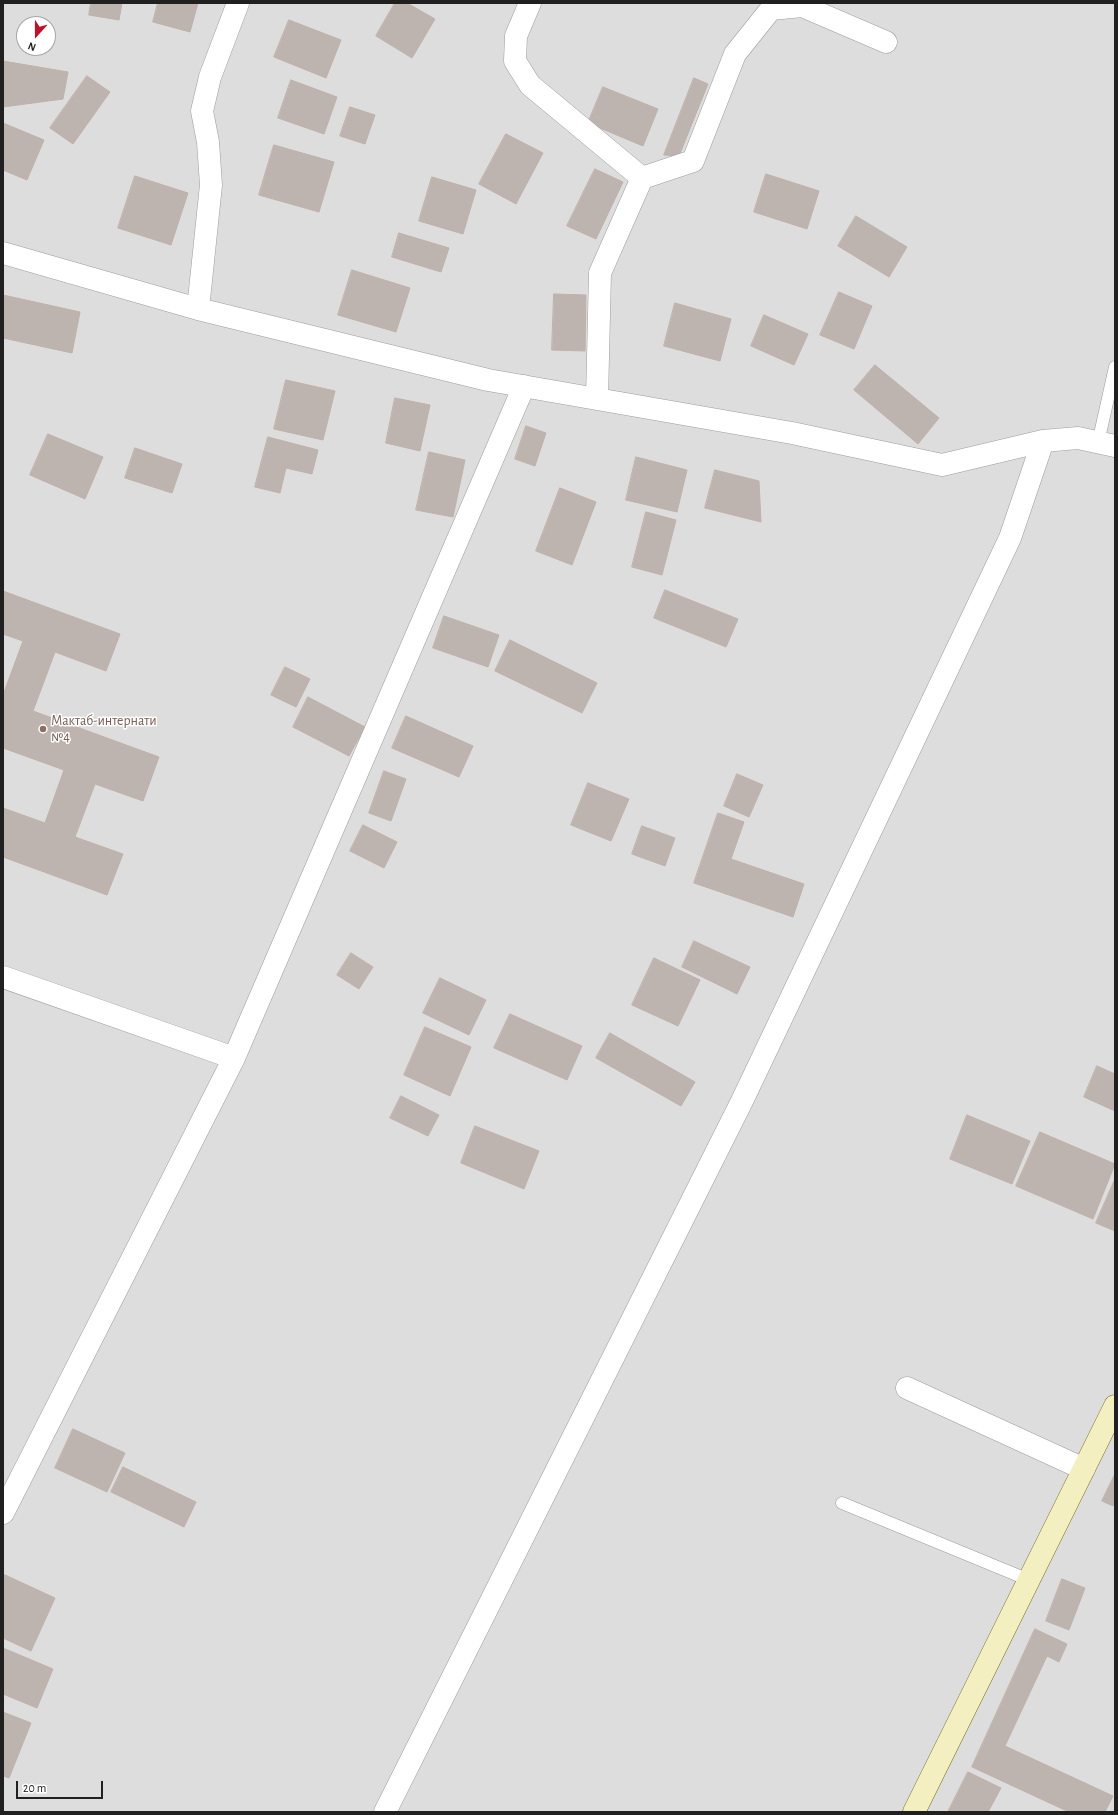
<!DOCTYPE html>
<html>
<head>
<meta charset="utf-8">
<style>
  body { margin:0 }
  #map { position:relative; width:1118px; height:1815px; overflow:hidden; background:#efebe7; font-family:"Alegreya Sans",sans-serif }
  canvas { display:block }
  .frame { position:absolute; inset:0; border:4px solid #202020; pointer-events:none }
  .north { position:absolute; left:16px; top:16px; width:40px; height:40px; box-sizing:border-box; background:#fff; border:1px solid #a6a6a6; border-radius:50%; rotate:201deg; font-size:11px; font-weight:700; line-height:16px; text-align:center; color:#202020 }
  .north::after { content:''; display:block; margin:auto; width:14px; height:18px; background:#bc132d; clip-path:polygon(50% 0,100% 100%,50% 72%,0 100%) }
  .scale { position:absolute; left:16px; top:1781px; width:87px; height:18px; box-sizing:border-box; border:2px solid #202020; border-top:0; padding-left:5px; font-size:12px; line-height:14px; white-space:nowrap; color:#202020; -webkit-text-stroke:3px #fff; paint-order:stroke }
</style>
</head>
<body>
<div id="map">
<canvas width="1118" height="1815"></canvas>
<div class="frame"></div>
<div class="north">N</div>
<div class="scale">20 m</div>
</div>
<script>
const c = document.querySelector('canvas').getContext('2d');
c.lineJoin = 'round';
function fillPath(path, color) { c.fillStyle = color; c.fill(path, 'evenodd'); }
function stroke(path, color, width, dash) { c.strokeStyle = color; c.lineWidth = width; c.lineCap = dash ? 'butt' : 'round'; c.setLineDash(dash || []); c.stroke(path); }
function label(font, color, halo, rows, align = 'center') {
  c.font = font + ' "Alegreya Sans",sans-serif'; c.lineWidth = 3; c.setLineDash([]); c.textBaseline = 'middle'; c.strokeStyle = halo; c.fillStyle = color; for (const [text, x, y, turn = 0] of rows) {
    c.save(); c.translate(x, y); c.rotate((+turn || 0) * Math.PI / 180); c.textAlign = isNaN(turn) ? turn : align; if (halo) c.strokeText(text, 0, 0); c.fillText(text, 0, 0); c.restore();
  }
}
const residential = new Path2D(`
  M3,3H1115V1812H3ZM24,24H48V48H24Z`);
const building = new Path2D(`
  M91,3H122L119,20L89,15Z
  M158,3H198L190,32L153,22Z
  M395,3H407L435,19L412,58L376,36Z
  M289,20L341,40L326,78L274,57Z
  M3,61L68,72L63,99L3,107Z
  M87,76L110,92L73,144L50,128Z
  M694,78L708,84L679,156L664,155Z
  M291,80L337,97L324,134L278,118Z
  M603,87L658,109L643,146L588,123Z
  M350,107L375,115L365,144L340,136Z
  M3,123L44,140L27,180L3,170Z
  M506,134L543,153L516,204L479,184Z
  M274,145L334,162L319,212L259,195Z
  M595,169L623,182L596,239L567,226Z
  M766,174L819,191L807,229L754,212Z
  M135,176L188,193L171,245L118,228Z
  M432,177L476,190L463,234L419,221Z
  M856,216L907,247L889,277L838,246Z
  M399,233L449,248L441,272L392,257Z
  M352,270L410,288L396,332L338,315Z
  M839,292L872,306L854,349L820,335Z
  M554,294L586,295L585,351L552,350Z
  M3,295L80,312L72,353L3,338Z
  M675,303L731,319L720,361L664,346Z
  M764,315L808,334L794,365L751,346Z
  M875,365L939,418L918,444L854,390Z
  M286,380L335,391L323,440L274,429Z
  M395,398L430,405L420,451L386,443Z
  M526,426L546,433L535,466L515,459Z
  M48,434L103,457L85,499L30,475Z
  M268,437L318,450L312,474L286,468L280,493L255,487Z
  M135,448L182,464L172,493L125,478Z
  M429,452L465,460L453,517L416,510Z
  M636,457L687,470L677,512L626,500Z
  M715,470L759,481L761,522L705,508Z
  M560,488L596,502L572,565L536,551Z
  M646,512L676,520L662,575L632,567Z
  M665,590L738,619L726,647L654,618Z
  M3,591L120,634L106,671L55,652L33,711L159,757L143,801L95,784L75,837L123,854L107,895L3,857V808L45,823L64,770L3,748V695L23,641L3,634Z
  M444,616L499,635L488,667L433,648Z
  M510,640L597,683L582,713L495,671Z
  M285,667L310,679L296,707L271,695Z
  M308,697L365,727L349,756L293,727Z
  M406,716L473,746L459,777L392,748Z
  M384,771L406,779L391,821L369,813Z
  M737,774L763,785L749,817L724,806Z
  M588,783L629,799L611,841L571,825Z
  M718,813L744,822L731,859L804,884L793,917L694,883Z
  M363,825L397,842L384,868L350,851Z
  M642,826L675,838L665,866L632,854Z
  M694,941L750,967L737,994L682,967Z
  M351,953L373,967L359,989L337,975Z
  M654,958L700,980L678,1026L632,1005Z
  M440,978L486,1000L469,1035L423,1013Z
  M510,1014L582,1046L567,1080L494,1048Z
  M425,1027L471,1047L450,1096L404,1075Z
  M610,1033L695,1082L681,1106L596,1058Z
  M1097,1066L1115,1074V1111L1084,1097Z
  M401,1096L439,1115L428,1136L390,1118Z
  M967,1115L1030,1141L1012,1184L950,1159Z
  M475,1126L539,1151L524,1189L461,1163Z
  M1040,1132L1115,1164L1093,1219L1016,1186Z
  M1115,1179V1231L1096,1223Z
  M73,1429L125,1453L107,1492L55,1468Z
  M123,1467L196,1502L184,1527L111,1492Z
  M1115,1474V1501L1113,1506L1102,1501Z
  M3,1574L55,1598L31,1651L3,1638Z
  M1062,1579L1085,1588L1069,1630L1046,1621Z
  M1035,1629L1067,1644L1059,1662L1047,1656L1005,1746L1113,1796L1105,1812H1069L972,1767Z
  M3,1648L53,1669L37,1708L3,1694Z
  M3,1712L31,1723L9,1778L3,1776Z
  M968,1772L1001,1788L988,1812H948Z`);
const lane = new Path2D(`
  M1098,443L1115,367
  M842,1503L1029,1580`);
const street = new Path2D(`
  M530,3L516,36L515,61L530,85L642,178
  M3,253L198,309L488,380L792,433L942,465L1043,441L1078,438L1115,446
  M198,309L211,185L208,142L202,111L210,77L238,3
  M597,399L600,273L642,178L693,161L735,54L771,9L802,6L886,42
  M3,977L234,1058
  M907,1388L1084,1469
  M3,1513L234,1058L524,386
  M385,1812L742,1101L1010,538L1043,441`);
const secondary = new Path2D(`
  M914,1812L1115,1406`);
const markers = [
  [43,729,4,"#8d6e63"]
];
const educationNames = [
  ["Мактаб-интернати",51,721],
  ["№4",51,737]
];
fillPath(residential, '#dedddd');
fillPath(building, '#bdb4b0');
stroke(building, '#c0b1ab', 1);
stroke(lane, '#9d9d9d', 13);
stroke(street, '#9d9d9d', 23);
stroke(secondary, '#6e6a0f', 23);
stroke(lane, '#fff', 12);
stroke(street, '#fff', 22);
stroke(secondary, '#f4efc1', 22);
for (const [x, y, r, color] of markers) { const dot = new Path2D(); dot.arc(x, y, r, 0, 2 * Math.PI); c.fillStyle = color; c.fill(dot); stroke(dot, '#fff', 1.5); }
label('14px', '#785e54', '#fff', educationNames, 'left');
</script>
</body>
</html>
